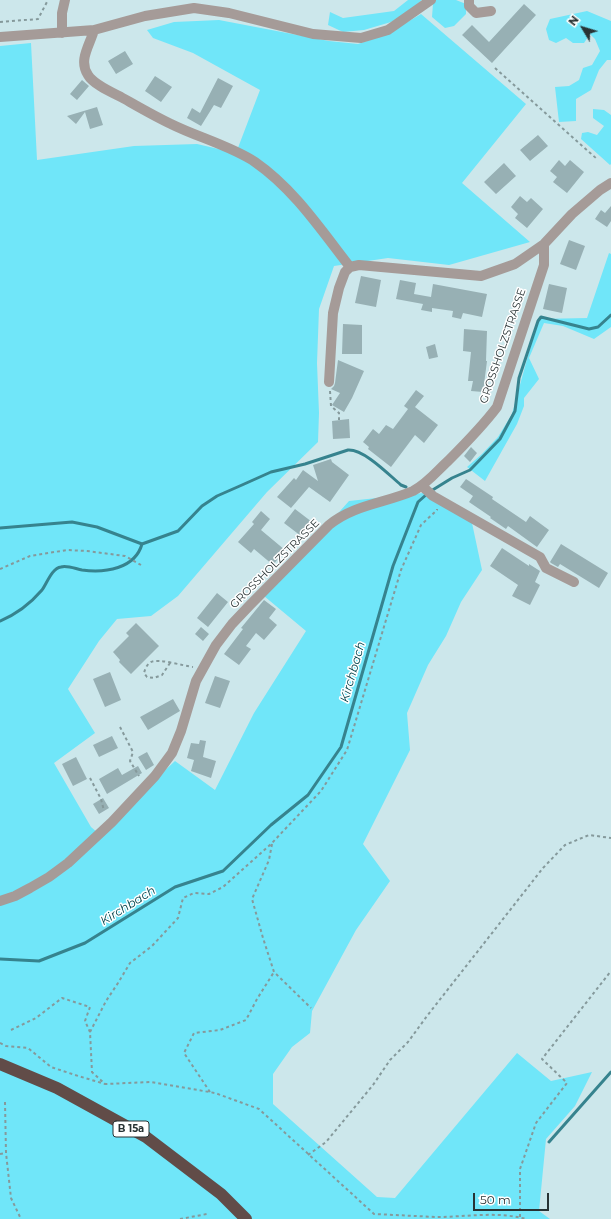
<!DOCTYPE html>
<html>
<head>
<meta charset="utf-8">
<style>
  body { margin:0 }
  #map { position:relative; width:611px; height:1219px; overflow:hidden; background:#cce7eb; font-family:Montserrat,sans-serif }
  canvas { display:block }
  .north { position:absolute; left:563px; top:8px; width:40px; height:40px; -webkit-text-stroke:3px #fff; paint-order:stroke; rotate:308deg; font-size:11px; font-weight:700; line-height:16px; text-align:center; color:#283334 }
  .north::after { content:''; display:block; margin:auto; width:14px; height:18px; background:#283334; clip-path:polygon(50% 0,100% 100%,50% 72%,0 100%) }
  .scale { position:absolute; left:473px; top:1193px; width:76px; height:18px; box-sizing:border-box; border:2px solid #283334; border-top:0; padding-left:5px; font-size:12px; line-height:14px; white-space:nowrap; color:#283334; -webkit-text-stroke:3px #fff; paint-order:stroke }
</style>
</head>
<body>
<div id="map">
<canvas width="611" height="1219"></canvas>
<div class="north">N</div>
<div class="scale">50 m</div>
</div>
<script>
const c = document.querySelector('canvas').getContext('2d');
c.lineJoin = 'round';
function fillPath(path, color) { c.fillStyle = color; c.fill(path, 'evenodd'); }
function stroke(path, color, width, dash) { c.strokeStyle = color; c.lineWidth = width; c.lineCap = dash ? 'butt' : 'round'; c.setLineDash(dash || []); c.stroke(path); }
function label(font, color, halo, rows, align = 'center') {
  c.font = font + ' Montserrat,sans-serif'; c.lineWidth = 3; c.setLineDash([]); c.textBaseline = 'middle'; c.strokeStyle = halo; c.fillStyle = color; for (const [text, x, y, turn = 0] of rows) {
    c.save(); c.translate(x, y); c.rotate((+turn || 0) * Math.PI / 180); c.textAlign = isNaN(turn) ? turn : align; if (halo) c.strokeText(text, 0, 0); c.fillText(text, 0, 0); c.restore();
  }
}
const green = new Path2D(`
  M408,0H422L410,11L391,22L364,30L343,32L328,25L330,12L343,18L394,11Z
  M431,0H456L466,4V14L454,26L445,28L432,17L433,4Z
  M587,11L611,21V60H607L599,70L591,90L576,99V121L559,122L555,87L569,86L579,80L583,68L592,65L600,51L595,39L590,34L584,43H573L566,38L556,43L549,40L546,29L550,19Z
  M421,14L526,104L462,183L530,242L449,265L388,258L334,266L319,309L317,363L319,413L318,442L267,492L178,596L151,616L117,619L99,641L68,689L95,733L54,763L91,827L98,833L175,761L215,790L254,713L306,631L264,596L349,501L423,493L472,523L482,570L461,602L446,636L428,665L407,713L410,750L363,844L390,881L356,930L312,1011L310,1033L292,1047L273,1074V1104L377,1197L395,1198L517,1053L551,1081L592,1072L575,1106L546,1139L539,1211L550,1219H0V46L31,43L37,160L134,146L197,144L236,153L260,90L193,53L153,38L147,30L174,22L219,20L329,41L358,44L387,34Z
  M593,109L604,110L611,115V164L610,165L581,139L582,133L588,132L597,135L604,126L593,118Z
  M609,253L611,254V327L594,339L563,326L544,323L529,358L539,379L524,398V406L517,424L485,481L467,467L482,454L498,437L512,414L538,319L587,318Z`);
const stream = new Path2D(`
  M431,491L452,478L470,470L500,439L515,411L519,378L538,321L541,317L589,329L598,327L611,315
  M0,528L72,522L97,527L142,544L178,531L202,506L217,496L242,485L271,472L305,464L348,450C364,449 388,474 401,485L406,487
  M0,621C17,614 30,604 42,590C47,583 52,568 61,567C67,565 76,569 82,570C105,573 135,569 142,544
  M0,959L39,961L85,943L175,887L223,871L271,825L308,795L341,747L393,566L418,502L427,494
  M549,1142L611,1072`);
const building = new Path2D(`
  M524,4L536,15L492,63L462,35L472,25L489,42Z
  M125,51L133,64L116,74L108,61Z
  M155,76L172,87L161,102L145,91Z
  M218,78L233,86L221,108L214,105L201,126L187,118L192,108L200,113Z
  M82,80L89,86L77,100L70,94Z
  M97,107L103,125L90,129L85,112L76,124L67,116Z
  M538,135L548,146L530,161L520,150Z
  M559,160L565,166L570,160L584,172L567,193L553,182L557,177L550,171Z
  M504,163L516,176L496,194L484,182Z
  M520,196L527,202L531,198L543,209L527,228L515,218L518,214L511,207Z
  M611,206V221L607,227L595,219L601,210L605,213Z
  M569,240L585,246L576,270L560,264Z
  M361,276L381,280L376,307L355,303Z
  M400,280L416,283L414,294L431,297L433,284L487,294L482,317L463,313L461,319L452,317L453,311L432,308V312L421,310L423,304L396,299Z
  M549,284L567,288L562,313L543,309Z
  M343,324L362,325V354H342Z
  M464,329L487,331L486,361H487L483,392L471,391L473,381H468L471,352L463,351Z
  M435,344L438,357L429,359L426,347Z
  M338,360L364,371L352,398L344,412L332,405L340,393L331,389L334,386L335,383Z
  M416,390L424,396L415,407L438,425L424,443L415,435L391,467L368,449L369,447L363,442L373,429L379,434L386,425L393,429L408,409L404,406Z
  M349,419L350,438L333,439L332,421Z
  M471,447L477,453L470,462L464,456Z
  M331,459L332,462L349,475L330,502L309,487L291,508L277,497L294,478L296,480L303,470L318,481L313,465Z
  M466,479L493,497L492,499L526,522L530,516L549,530L537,547L508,526L506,529L490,518L491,517L469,502L473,496L460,487Z
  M295,509L312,522L301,536L284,523Z
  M261,511L270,519L261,530L285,550L273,565L254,549L251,553L238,542L254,524L252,522Z
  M561,544L608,573L599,588L560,564L558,567L551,563L550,562Z
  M502,548L529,566V564L540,571L535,582L540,585L530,605L512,596L518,585L490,566Z
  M217,593L228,602L208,627L197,618Z
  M264,600L276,609L269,618L277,625L264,640L256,633L246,646L251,649L239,665L224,654L243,629L241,628Z
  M136,623L159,646L131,674L119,662L120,660L113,652L129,636L126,633Z
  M201,627L209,634L203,641L195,634Z
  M110,672L121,700L105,707L93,679Z
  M215,676L230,681L220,708L205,703Z
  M173,699L180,711L148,730L140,717Z
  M112,736L118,748L99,757L93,745Z
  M200,740L206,741L203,757L216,761L211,778L191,771L194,760L187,758L191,743L199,744Z
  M147,752L154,765L146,770L138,757Z
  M76,757L87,779L73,786L62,764Z
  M138,766L142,773L107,794L99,779L118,768L122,775Z
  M103,798L109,808L99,814L93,804Z`);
const path = new Path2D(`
  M0,22L38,19L48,0
  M495,68L597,159
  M330,391L331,406L339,413V420
  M0,569L30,556L67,550L87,551L125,556L141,565
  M170,663L162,675L154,678L147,677L144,673C145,669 147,664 151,662C158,658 184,666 193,667
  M120,727L133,752L130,761L139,776
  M90,778L101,799L104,811
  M272,844L269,860L252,899L263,938L274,972L311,1008
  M11,1030L36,1018L62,998L90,1007L85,1021L90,1032L92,1072L105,1084L151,1082L215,1093L259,1109L374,1214C395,1215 415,1216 436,1217C465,1217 497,1211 526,1219
  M90,1032L106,1001L118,983L130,963L152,946L178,918L183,898L194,893L209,894L223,887L272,843L321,791L347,750L401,570L421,525L437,510V509
  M0,1043L6,1046L28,1048L51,1067L75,1075L105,1084
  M210,1092L184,1053L194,1033L220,1030L246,1020L257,999L274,972
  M5,1102L6,1153L11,1198L21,1219
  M0,1154L6,1153
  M308,1155L326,1142L373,1085L390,1060L408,1042L427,1016L543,868L565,845L589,835L611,838
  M520,1217V1169L536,1123L567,1083L542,1059L611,971
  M180,1219L207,1214`);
const minor = new Path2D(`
  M469,0V6L476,13L491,11
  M94,30C90,45 78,60 88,75C93,84 111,92 121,97C137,106 154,116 171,124C197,137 231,146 255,162C294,189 321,230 350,267
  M62,33V13L65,0
  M0,37L94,30L145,16L194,8L229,13L313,34L361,38L388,30L431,0
  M329,382L333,313L339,288L345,272L350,267L359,265L481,276L515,264L544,244L572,214L600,190L611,183
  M422,486L433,496L540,557L546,568L574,582
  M0,901L15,896L30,888L49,877L68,863L112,822L155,776L172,753L181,731L196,681L216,645L232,624L250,605L329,525C353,505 385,503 413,491C427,484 437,471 448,461C465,444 482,427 497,407L544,265V244`);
const highway = new Path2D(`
  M0,1064L57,1088L146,1137L221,1194L246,1219`);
const shields = [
  [131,1129,36]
];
const shieldNames = [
  ["B 15a",131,1129]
];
const streetNames = [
  ["GROSSHOLZSTRASSE",503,346,-71],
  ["GROSSHOLZSTRASSE",275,564,-45]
];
const waterNames = [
  ["Kirchbach",353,672,-74],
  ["Kirchbach",128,906,-32]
];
fillPath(green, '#70e6f9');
stroke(stream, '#36838e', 3);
fillPath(building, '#97b0b4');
stroke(path, '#85999b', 2, [3, 3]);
stroke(minor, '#a59b98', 10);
stroke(highway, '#614c48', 12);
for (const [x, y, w] of shields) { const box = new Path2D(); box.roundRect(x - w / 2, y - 8, w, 16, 3); c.fillStyle = '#fff'; c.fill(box); stroke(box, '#283334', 1); }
label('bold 10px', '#283334', null, shieldNames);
label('11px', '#283334', '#fff', streetNames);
label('italic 12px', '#004149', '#fff', waterNames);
</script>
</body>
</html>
